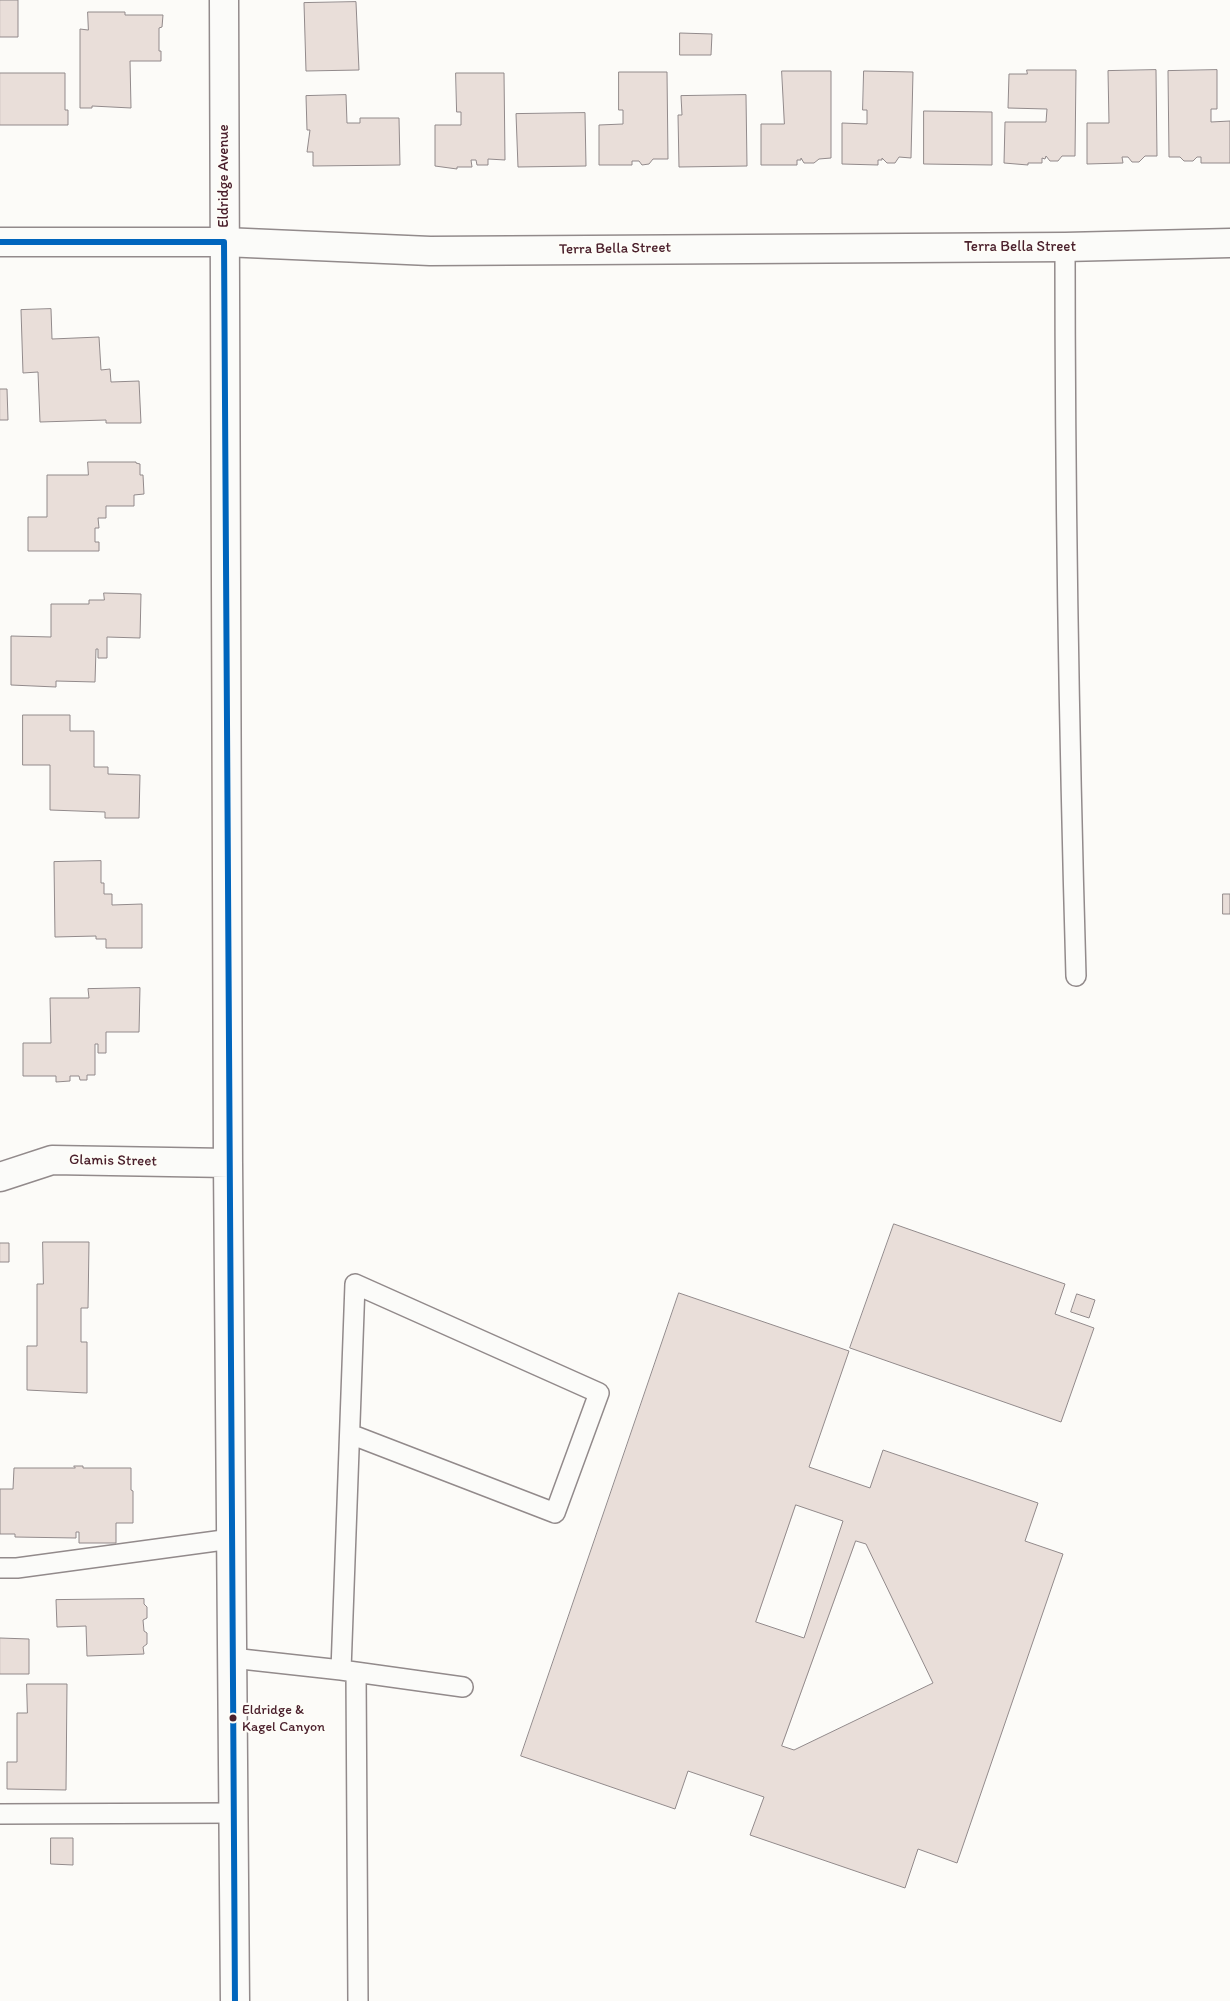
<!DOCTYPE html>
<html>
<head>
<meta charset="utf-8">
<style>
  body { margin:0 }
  canvas { display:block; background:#fcfbf8 }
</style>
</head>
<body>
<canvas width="1230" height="2001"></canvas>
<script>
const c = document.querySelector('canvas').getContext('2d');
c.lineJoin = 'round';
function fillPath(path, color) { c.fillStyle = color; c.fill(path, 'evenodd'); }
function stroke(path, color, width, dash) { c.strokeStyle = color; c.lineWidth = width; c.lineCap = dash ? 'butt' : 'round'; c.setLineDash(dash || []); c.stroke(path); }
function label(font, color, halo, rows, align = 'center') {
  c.font = font + ' Itim,sans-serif'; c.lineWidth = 4.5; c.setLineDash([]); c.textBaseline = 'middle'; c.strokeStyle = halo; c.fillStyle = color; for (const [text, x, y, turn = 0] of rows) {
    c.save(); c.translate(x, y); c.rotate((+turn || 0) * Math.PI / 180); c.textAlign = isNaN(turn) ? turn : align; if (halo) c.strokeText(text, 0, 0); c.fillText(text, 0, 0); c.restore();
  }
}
const building = new Path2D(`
  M0,0H18V37H0Z
  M356,2L359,70L306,71L304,3Z
  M88,12H125V15H163L162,27L159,28V51H161V61H130L131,108L92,106V108H80V29L88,30Z
  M680,33L712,34L711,55H680Z
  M1027,70H1076L1075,156H1062L1058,161H1050L1046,156L1045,159L1042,158V163H1028V165L1004,163L1005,122H1046L1047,109L1008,108L1009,74H1027Z
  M1156,70L1157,156H1145L1139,162H1132L1128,157H1122L1123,163L1087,164V123H1109L1108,71Z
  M1217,70V109H1211V122L1230,121V163H1201V157H1197L1193,161H1184L1180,157H1169L1168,71Z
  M782,71H831V158L819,159L814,163H804L801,158V160H797V165H761V124H784Z
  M864,71L913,72L911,158L899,157L895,163H887L882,158V160H878V165L842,164V123L867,124V110H863Z
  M619,72H667L668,159H653L649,164L642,165L639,161H632V165H599V125L623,124V110H619Z
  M0,73H65V110H68V125H0Z
  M456,73H504L505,160L488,159V165H477L476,160H471L472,167H457V169L435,166V125H461V112H457Z
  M346,95L347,123H360V118H399L400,165L313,166V152H307L310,130H307L306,96Z
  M746,95L747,166L679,167L678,115H682L681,96Z
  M924,111L992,112V165L924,164Z
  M585,113L586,166L518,167L516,114Z
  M51,309L52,339L99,337L101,370L110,369L111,382L139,381L141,423H106V420L40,422L38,372L23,373L21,310Z
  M0,389H7L8,420H0Z
  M88,462H136V463L140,464V475H143L144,494L134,495V506H106V518H98L99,528H95V542H99V551H28V517H47V475H88Z
  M104,593L141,594L140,638L107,637V658H98V649H96L95,682L56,681V687L11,685V636L51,637V604H89V600H104Z
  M23,715H70V731H94V767H108V774L140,775L139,818H105V812L50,810V765H23Z
  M101,861V883H104V894H112V905L142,904V948H106V939H96V936L55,937L54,862Z
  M1223,894H1230V914H1223Z
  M140,988L139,1032H106V1053H98V1044H95V1075H87V1080H80L79,1076H70V1081L56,1082V1076H23V1043H51L50,998H89L88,989Z
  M894,1224L1065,1284L1055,1314L1094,1328L1061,1422L850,1348Z
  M43,1242H89L88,1308H81V1342H87V1393L27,1390V1346H37V1284H43Z
  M0,1243H9V1262H0Z
  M679,1293L849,1351L809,1467L870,1488L883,1450L1038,1503L1025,1541L1063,1554L957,1863L918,1849L905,1888L750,1835L764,1797L688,1771L675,1809L521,1756ZM796,1505L843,1521L804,1638L756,1622ZM856,1541L866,1544L933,1683L794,1750L782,1746Z
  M1077,1294L1095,1300L1089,1318L1071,1312Z
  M74,1466H83V1468H131V1490L133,1491V1523H116V1543H79V1532H76V1538L15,1537V1534H0V1489H13L14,1468H75Z
  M144,1599V1604L147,1607V1618L143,1620L144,1631L147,1633V1644L143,1647L144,1654L87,1656L86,1626L57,1627L56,1600Z
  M0,1638L29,1639V1674H0Z
  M27,1684H67L66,1790L7,1789V1762H17V1713H27Z
  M51,1838H73V1865L51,1864Z`);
const lane = new Path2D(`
  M1065,247C1065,490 1069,733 1076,976
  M0,1568H17L231,1539
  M232,1658L341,1670L463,1687
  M341,1670L355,1284L599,1393L555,1513L350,1434
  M356,1672L358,2001
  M0,1814L233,1813`);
const street = new Path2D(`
  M224,0L228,1163L235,2001
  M0,1177L52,1160L228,1163`);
const secondary = new Path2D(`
  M0,242H224L430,251L1065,247L1230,243`);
const bus1 = new Path2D(`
  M0,242H224L235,2001`);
const markers = [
  [233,1718,4.5,"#4a1f2b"]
];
const busNames = [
  ["Eldridge &",242,1710],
  ["Kagel Canyon",242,1727]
];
const streetNames = [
  ["Eldridge Avenue",224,176,-90],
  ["Terra Bella Street",1020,247],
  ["Terra Bella Street",615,249,-1],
  ["Glamis Street",113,1161,1]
];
fillPath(building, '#e9ded9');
stroke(building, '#928a8b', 1);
stroke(lane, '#928a8b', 22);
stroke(street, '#928a8b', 31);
stroke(secondary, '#928a8b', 31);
stroke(lane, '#fbfbf9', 19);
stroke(street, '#fbfbf9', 28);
stroke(secondary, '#fbfbf9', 28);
stroke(bus1, '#0065bd', 6);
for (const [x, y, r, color] of markers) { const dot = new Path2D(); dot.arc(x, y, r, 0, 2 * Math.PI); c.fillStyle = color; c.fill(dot); stroke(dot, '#fdfcf7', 2); }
label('14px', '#4a1f2b', '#fdfcf7', busNames, 'left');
label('15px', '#4a1f2b', '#fdfcf7', streetNames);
</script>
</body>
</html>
